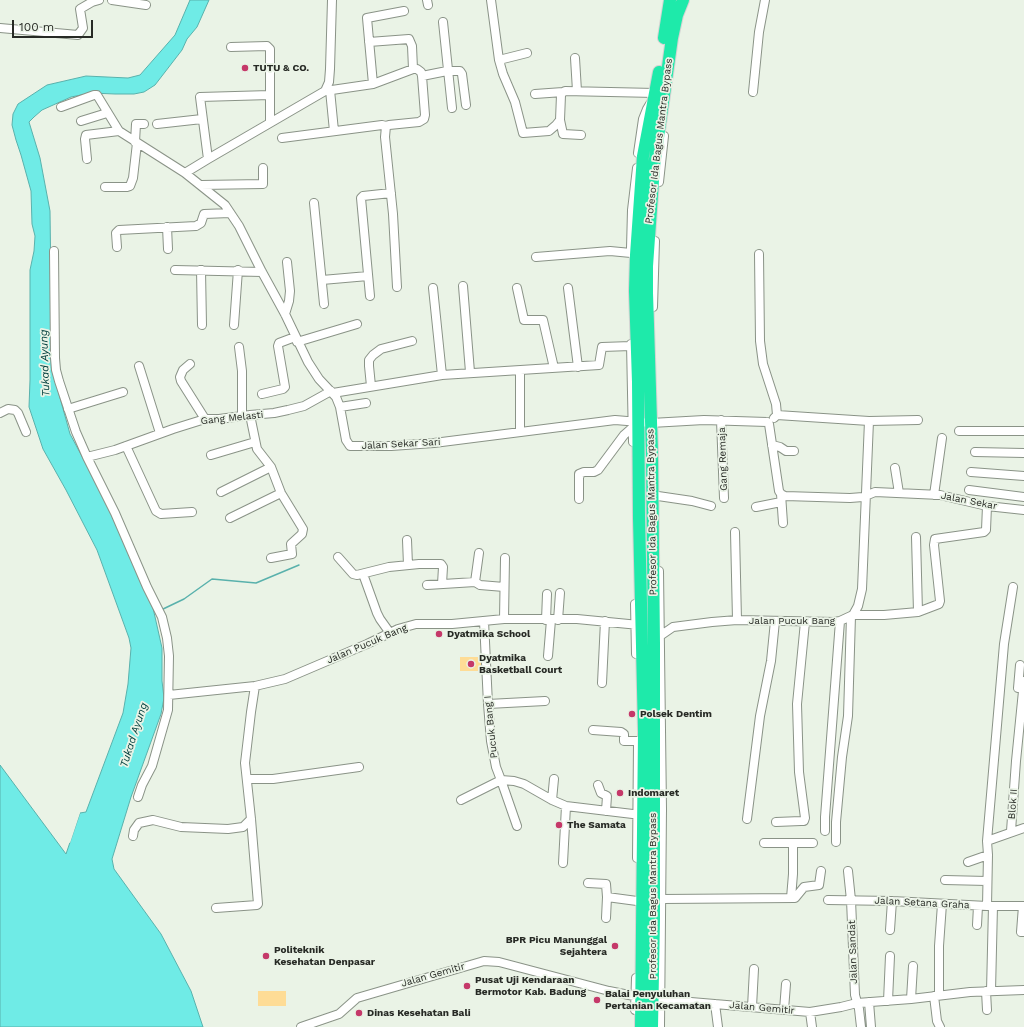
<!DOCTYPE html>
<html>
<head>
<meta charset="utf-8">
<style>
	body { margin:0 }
	#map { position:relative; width:1024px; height:1027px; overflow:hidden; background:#eaf3e6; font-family:"Work Sans",sans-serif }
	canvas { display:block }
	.scale { position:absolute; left:12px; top:20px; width:81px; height:18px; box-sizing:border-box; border:2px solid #272a25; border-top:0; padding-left:5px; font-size:12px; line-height:14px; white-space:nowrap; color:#272a25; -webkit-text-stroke:3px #eaf3e6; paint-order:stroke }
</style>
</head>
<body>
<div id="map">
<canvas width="1024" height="1027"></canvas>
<div class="scale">100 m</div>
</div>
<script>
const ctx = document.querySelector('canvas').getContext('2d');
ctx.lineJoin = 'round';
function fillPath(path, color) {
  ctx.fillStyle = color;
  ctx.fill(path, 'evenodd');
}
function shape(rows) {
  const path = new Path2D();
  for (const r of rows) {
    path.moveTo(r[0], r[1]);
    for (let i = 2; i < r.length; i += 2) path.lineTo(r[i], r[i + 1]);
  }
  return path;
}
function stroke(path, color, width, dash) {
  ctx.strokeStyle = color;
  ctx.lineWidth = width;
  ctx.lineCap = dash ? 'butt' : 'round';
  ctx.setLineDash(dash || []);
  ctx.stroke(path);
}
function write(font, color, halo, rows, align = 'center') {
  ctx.font = font + ' "Work Sans",sans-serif';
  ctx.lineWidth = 3.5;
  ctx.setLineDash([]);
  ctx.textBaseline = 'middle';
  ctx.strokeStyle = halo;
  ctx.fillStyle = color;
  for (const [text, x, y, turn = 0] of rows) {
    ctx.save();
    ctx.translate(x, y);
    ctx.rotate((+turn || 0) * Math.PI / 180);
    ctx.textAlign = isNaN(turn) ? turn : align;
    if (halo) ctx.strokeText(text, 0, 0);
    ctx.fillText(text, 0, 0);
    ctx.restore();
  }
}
fillPath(shape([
	[460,657,481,657,481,671,460,671],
	[258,991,286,991,286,1006,258,1006]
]), '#fedc96');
const water = shape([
	[190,0,209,0,197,27,187,39,182,50,155,85,144,92,134,94,115,94,91,93,71,97,42,110,34,117,29,122,40,158,50,211,52,369,70,434,107,503,153,608,162,648,162,681,164,698,161,714,131,797,112,859,114,869,161,934,191,991,203,1027,0,1027,0,765,66,854,80,813,86,812,123,713,128,684,131,648,129,638,97,550,66,490,43,449,29,407,30,380,30,270,34,251,35,236,32,224,31,191,21,155,16,140,12,125,13,114,18,104,47,85,86,76,128,78,140,75,175,35,190,0]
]);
fillPath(water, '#6febe6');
stroke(water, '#59b1ac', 1);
fillPath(shape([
	[78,812,80,813,70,843,68,842]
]), '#eaf3e6');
stroke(shape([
	[161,610,184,599,212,579,256,583,299,565]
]), '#59b1ac', 1.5);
const minor = shape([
	[112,0,146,5],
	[427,0,428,5],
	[491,0,499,60,503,74,515,102,523,133,549,131,556,125,560,120,561,95,563,92,565,91,655,93],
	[443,22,452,108],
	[0,28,78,35,83,28,80,9,92,2,99,0],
	[369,42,409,39,412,46,413,69],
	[231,47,267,46,270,49,270,122],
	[575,58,577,91],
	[499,60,527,53],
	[422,76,447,71,460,71,462,74,466,105],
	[373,84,367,18,404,11],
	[330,90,334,131],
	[753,92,759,32,765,0],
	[535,94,563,92],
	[61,107,94,95,97,95,119,131,185,173,225,205,239,226,262,272,285,314,308,362,319,379,336,397,340,407,346,440,350,446,391,446,434,443,615,420,651,423,704,420,767,422],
	[560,120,563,134,581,135],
	[81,121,107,113],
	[157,124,202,119],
	[386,126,385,137,393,214,397,287],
	[282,138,382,125,386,126,389,125,419,122,424,119,425,115,422,76,421,72,417,69,413,69,373,84,325,91],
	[135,142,136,124,144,124],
	[638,153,643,119,647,109,650,104],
	[87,159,85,139,86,135,119,131],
	[208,159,200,97,270,95],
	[185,173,208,159,325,91,329,82,330,69,332,0],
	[659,182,664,136],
	[201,185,263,184,263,168],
	[105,187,127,187,130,186,133,178,137,143],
	[314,203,324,304],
	[167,227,168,249],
	[117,247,116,233,119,230,196,226,201,223,204,214,230,213],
	[631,248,632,210,637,168],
	[54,251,55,358,56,370,59,381,76,432,87,457,115,513,147,587,162,617,167,638,169,656,168,710,152,766,142,785,138,797],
	[759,254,760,341,763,364,776,404,777,415],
	[536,257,610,251,631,253],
	[175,270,262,272],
	[201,270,202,325],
	[322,280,368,276],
	[463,286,470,372],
	[433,288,442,375],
	[517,288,524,320,543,320,554,368],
	[568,288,578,367],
	[370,296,361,198,363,196,391,193],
	[653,307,655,241],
	[285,314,289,301,290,291,287,262],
	[234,325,238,270],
	[297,342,357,324],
	[631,344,633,442],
	[239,347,242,371,242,416],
	[190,364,183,370,180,377,181,381,205,419],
	[139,366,160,433],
	[371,386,369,366,369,360,373,355,381,349,412,341],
	[333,393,442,375,599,365,602,347,631,346],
	[262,394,283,389,285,387,278,346,279,343,295,337],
	[340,407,366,403],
	[68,409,123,392],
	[0,413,8,409,15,410,18,413,26,432],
	[250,415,257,449,271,467,281,493,303,529,302,534,291,544,292,554,271,558],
	[774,418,777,415,869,421,918,420],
	[721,420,724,498],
	[767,422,769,424,779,491,781,494,783,523],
	[959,431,1024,431],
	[520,432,520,371],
	[772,445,780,447,786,451,794,451],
	[126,446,156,511,161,514,192,512],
	[975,452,1024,453],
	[211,455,255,442],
	[87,457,115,450,173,429,205,419,219,419,250,415,274,413,288,410,304,406,331,391],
	[895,468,899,493],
	[971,472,1024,476],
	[969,490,1024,497],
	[221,492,271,467],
	[781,494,785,496,850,498,863,497,875,492,940,495,987,506,1024,510],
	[934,495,942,438],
	[658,496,692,501,711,506],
	[579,499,579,474,584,472,594,472,598,470,624,435,632,428],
	[756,507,781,502],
	[230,518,281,493],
	[735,532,737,620],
	[916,537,918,612],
	[407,540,408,565],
	[338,557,353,574,357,575,389,567,419,564,441,564,443,567,442,584],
	[659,571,662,809,660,1027],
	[363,574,377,613,380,619,390,633],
	[475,582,479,553],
	[427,585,475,582,480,585,504,587],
	[635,604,636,654],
	[853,615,884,615,918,612,939,604,940,601,934,545,935,539,984,532,986,530,987,506],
	[504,619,505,558],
	[546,620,547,594],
	[558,620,560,593],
	[484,621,488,704,491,741,496,767,501,780,514,781,524,784,552,800,566,806,641,815],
	[660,636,673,627,712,622,737,620,834,622,840,621,853,615,858,606,862,589,869,421],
	[548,656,551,620],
	[602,683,605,621],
	[1018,688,1020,665],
	[169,695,255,686,285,679,367,644,398,629,416,624,452,624,504,619,577,619,639,625],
	[488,704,545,701],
	[593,730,621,732,624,734,624,741,638,741],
	[247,779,273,779,359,767],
	[598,785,601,793,607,796,606,811],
	[461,800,501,780,517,826],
	[552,800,554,779],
	[747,819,760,716,771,661,775,621],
	[776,822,801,821,804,821,805,818,799,772,797,704,805,622],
	[825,831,825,817,840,621],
	[1011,831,1016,761,1024,681],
	[133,836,134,830,139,823,153,820,181,827,228,829,243,827,251,819],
	[987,841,1004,644,1013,587],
	[836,842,836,822,842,757,848,716,851,616],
	[764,843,813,843],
	[637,858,638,744],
	[968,862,988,855],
	[563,863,566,806],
	[848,871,851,900,855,995,859,1009,861,1027],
	[945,880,987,881],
	[588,883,606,884,607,897,637,901],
	[791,898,793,874,793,844],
	[662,899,795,898,804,887,819,885,821,871],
	[828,900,892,901,987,906,1024,906],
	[987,906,988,855,987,841,1024,828],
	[1023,906,1021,932,1024,932],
	[216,908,257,905,258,904,251,819,245,763,251,712,255,686],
	[606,918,607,897],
	[977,925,978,906],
	[890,930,892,901],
	[986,991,987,1010],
	[991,991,993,906],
	[939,995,939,946,942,904],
	[934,996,937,1021,940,1027],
	[655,999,810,1012,841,1007,857,1003,911,999,970,992,1024,990],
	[911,999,913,966],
	[888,1001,890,956],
	[869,1002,871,1027],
	[715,1004,718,1027],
	[752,1007,754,969],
	[635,1010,636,978],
	[784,1010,786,984],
	[810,1012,812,1027],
	[301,1027,339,1014,357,998,484,961,499,962,609,991,639,997]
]);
const highway = shape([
	[664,38,670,0],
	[641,1027,644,732,639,518,638,382,635,291,636,255,643,156,659,72],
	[652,1027,654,919,654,644,652,453,647,293,647,266,654,166,672,38,677,15,683,0]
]);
stroke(minor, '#8a9387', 10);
stroke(highway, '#d4d4d3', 14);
stroke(minor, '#fff', 8);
stroke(highway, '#1eeaaa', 12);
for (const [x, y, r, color] of [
	[245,68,4,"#c53869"],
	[439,634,4,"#c53869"],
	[471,664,4,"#c53869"],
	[632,714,4,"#c53869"],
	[620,793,4,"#c53869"],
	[559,825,4,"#c53869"],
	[615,946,4,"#c53869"],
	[266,956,4,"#c53869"],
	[467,986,4,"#c53869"],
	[597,1000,4,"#c53869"],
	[359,1013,4,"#c53869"]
]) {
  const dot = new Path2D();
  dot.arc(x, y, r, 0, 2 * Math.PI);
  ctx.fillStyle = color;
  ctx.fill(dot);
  stroke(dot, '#eaf3e6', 1.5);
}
write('bold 10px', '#272a25', '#eaf3e6', [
	["TUTU & CO.",253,68],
	["Dyatmika School",447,634],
	["Dyatmika",479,658],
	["Basketball Court",479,670],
	["Polsek Dentim",640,714],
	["Indomaret",628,793],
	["The Samata",567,825],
	["BPR Picu Manunggal",607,940,"right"],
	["Sejahtera",607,952,"right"],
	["Politeknik",274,950],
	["Kesehatan Denpasar",274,962],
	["Pusat Uji Kendaraan",475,980],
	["Bermotor Kab. Badung",475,992],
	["Balai Penyuluhan",605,994],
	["Pertanian Kecamatan",605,1006],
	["Dinas Kesehatan Bali",367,1013]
], 'left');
write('10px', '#272a25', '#eaf3e6', [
	["Profesor Ida Bagus Mantra Bypass",659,141,-83],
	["Gang Melasti",232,418,-6],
	["Jalan Sekar Sari",401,444,-3],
	["Gang Remaja",723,459,-92],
	["Jalan Sekar",969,501,11],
	["Profesor Ida Bagus Mantra Bypass",652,512,-91],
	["Jalan Pucuk Bang",792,621],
	["Jalan Pucuk Bang",367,644,-23],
	["Pucuk Bang I",491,727,-96],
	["Blok II",1013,804,-86],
	["Profesor Ida Bagus Mantra Bypass",653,896,-90],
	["Jalan Setana Graha",922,903,3],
	["Jalan Sandat",853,952,-92],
	["Jalan Gemitir",433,975,-16],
	["Jalan Gemitir",762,1008,5]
]);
write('italic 11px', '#04413f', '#eaf3e6', [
	["Tukad Ayung",45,363,-92],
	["Tukad Ayung",134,735,-72]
]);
</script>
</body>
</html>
